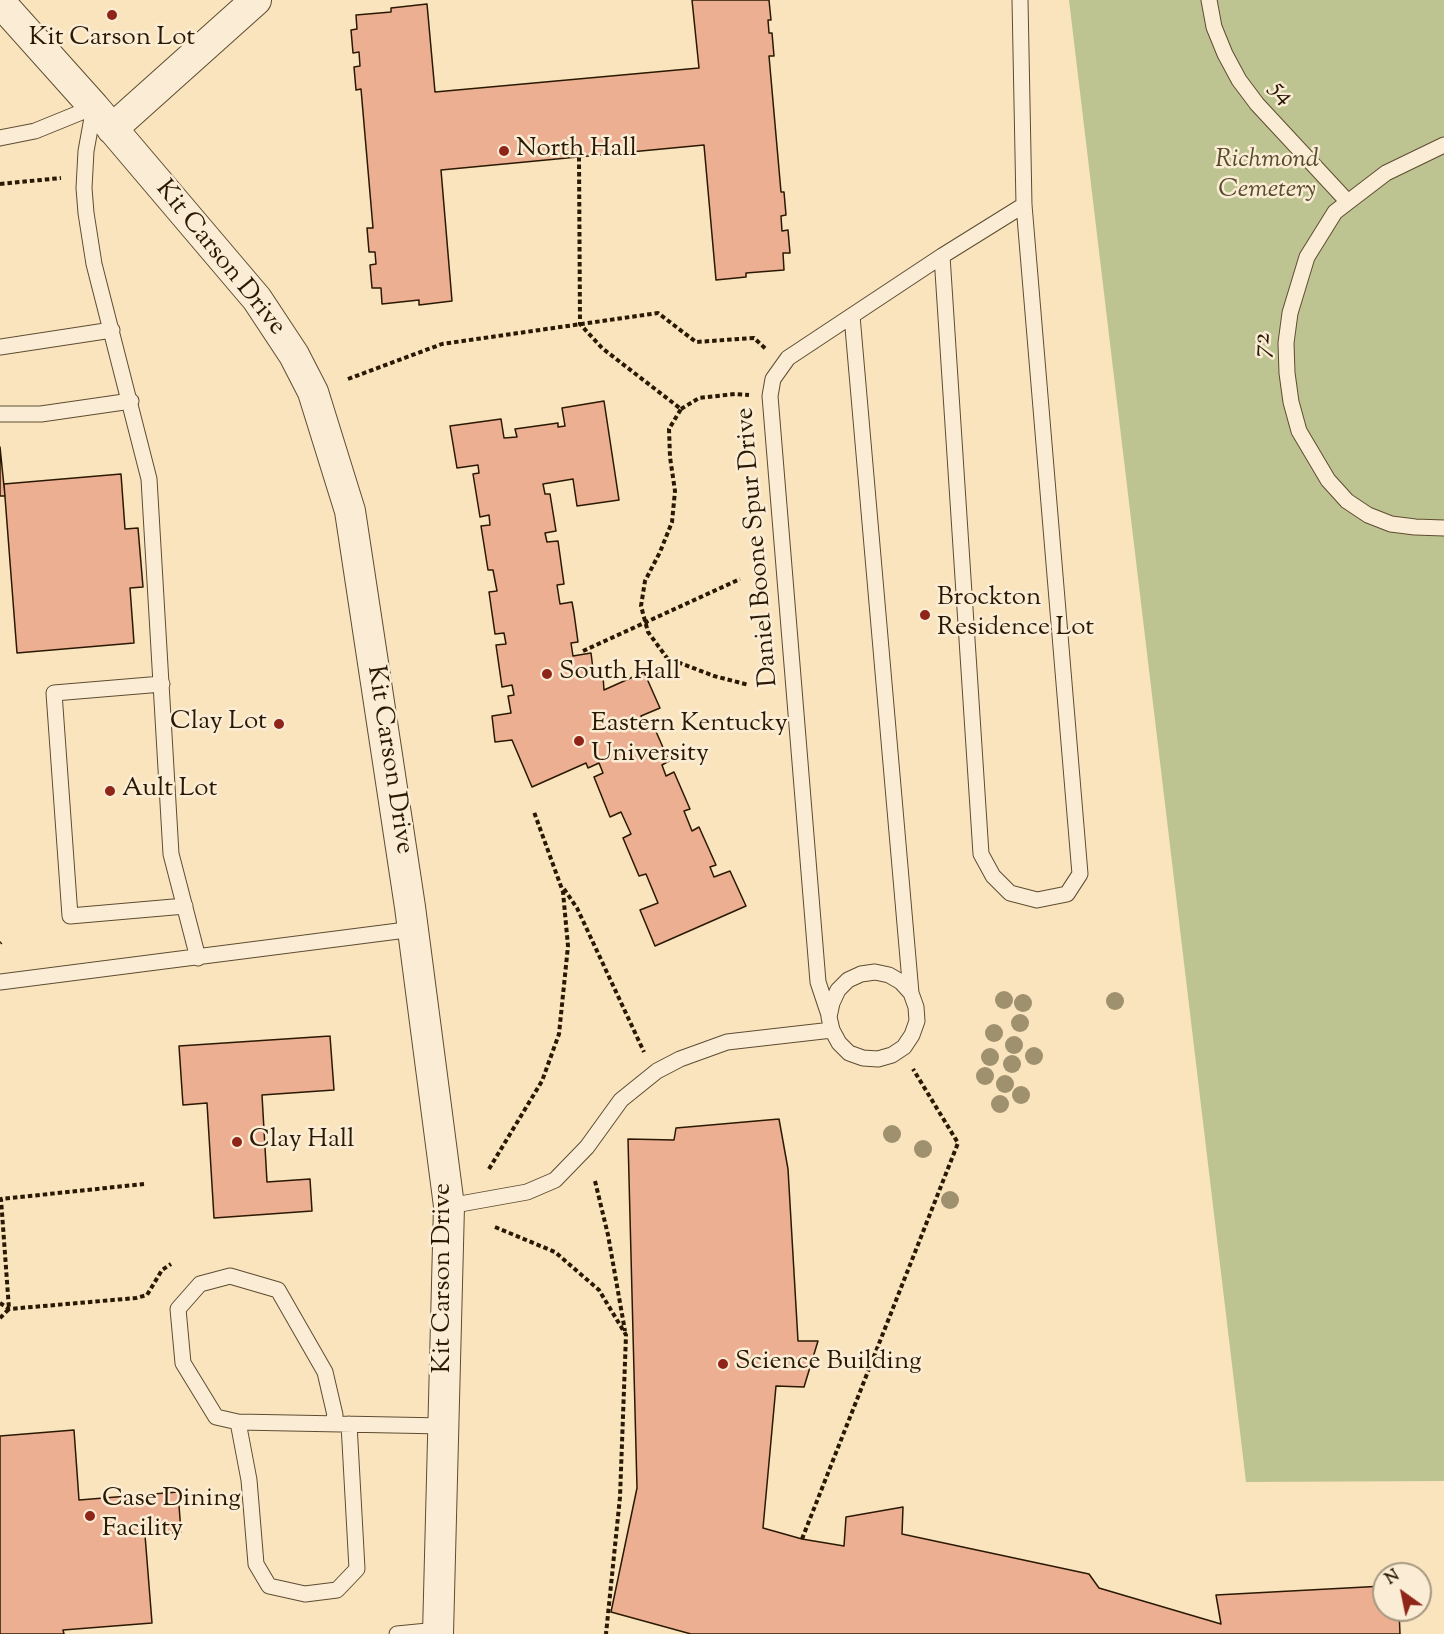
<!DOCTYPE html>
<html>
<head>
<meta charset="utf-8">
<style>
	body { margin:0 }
	#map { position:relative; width:1444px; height:1634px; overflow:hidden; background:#f9e4be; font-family:"Sorts Mill Goudy",serif }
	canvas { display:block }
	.north { position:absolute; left:1372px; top:1562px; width:60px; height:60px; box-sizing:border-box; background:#fbedd5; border:2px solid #a79881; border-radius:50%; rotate:327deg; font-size:16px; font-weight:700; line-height:24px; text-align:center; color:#2a1902 }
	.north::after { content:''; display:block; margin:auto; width:21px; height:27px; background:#8f2418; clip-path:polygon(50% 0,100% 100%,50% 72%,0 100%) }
</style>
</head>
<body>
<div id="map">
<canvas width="1444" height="1634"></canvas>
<div class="north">N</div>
</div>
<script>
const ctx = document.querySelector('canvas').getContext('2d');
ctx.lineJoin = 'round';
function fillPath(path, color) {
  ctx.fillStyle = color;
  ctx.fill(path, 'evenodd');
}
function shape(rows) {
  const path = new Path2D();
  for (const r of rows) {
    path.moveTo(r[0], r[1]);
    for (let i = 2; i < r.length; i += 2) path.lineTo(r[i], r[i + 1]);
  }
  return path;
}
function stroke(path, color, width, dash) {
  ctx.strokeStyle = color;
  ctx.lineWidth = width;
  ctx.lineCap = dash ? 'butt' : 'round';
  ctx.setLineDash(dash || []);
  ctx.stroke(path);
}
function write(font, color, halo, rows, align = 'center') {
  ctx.font = font + ' "Sorts Mill Goudy",serif';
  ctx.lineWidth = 5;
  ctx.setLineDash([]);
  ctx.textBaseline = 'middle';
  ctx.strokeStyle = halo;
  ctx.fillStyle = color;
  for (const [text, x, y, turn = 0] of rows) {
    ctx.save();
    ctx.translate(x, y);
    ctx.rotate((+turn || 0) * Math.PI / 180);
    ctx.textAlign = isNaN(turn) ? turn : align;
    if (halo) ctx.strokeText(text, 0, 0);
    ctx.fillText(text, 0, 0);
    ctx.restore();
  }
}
fillPath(shape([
	[1069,0,1444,0,1444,1481,1246,1482]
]), '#bec491');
const building = shape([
	[692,0,769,0,771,20,768,20,769,33,772,33,774,56,769,56,781,192,784,192,786,215,781,216,782,231,788,230,790,253,783,253,784,270,746,273,746,277,716,280,704,145,441,170,452,301,419,305,419,300,382,304,381,288,372,288,370,265,376,264,375,252,369,252,367,228,373,228,361,89,356,90,354,67,360,66,359,52,353,53,351,30,357,29,356,15,391,12,391,8,427,4,435,92,699,68,692,0],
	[604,401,619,500,577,506,573,479,543,484,545,494,550,494,556,531,545,533,547,542,558,541,564,584,557,585,560,604,572,602,574,613,578,642,571,643,573,656,591,653,594,677,603,676,604,690,644,672,660,708,641,716,647,730,654,727,669,761,662,765,666,776,674,772,690,809,684,811,692,831,699,827,716,865,710,867,714,877,730,871,746,906,655,946,640,910,658,903,646,874,639,876,623,838,631,834,621,812,610,817,594,777,603,773,599,763,588,768,586,763,532,787,512,740,495,742,492,716,511,713,508,696,514,695,512,685,502,687,496,645,506,644,504,633,495,634,489,592,497,591,493,570,488,570,481,526,490,525,489,515,480,517,473,474,479,473,478,465,457,468,450,426,501,419,504,438,517,437,515,429,558,423,558,427,565,426,562,408,604,401],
	[0,447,5,496,0,496,0,447],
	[121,474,125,529,138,528,143,587,130,588,134,643,17,653,4,484,121,474],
	[330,1036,334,1090,262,1095,267,1182,310,1179,312,1211,214,1218,207,1103,183,1105,179,1046,330,1036],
	[779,1119,788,1169,798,1341,818,1341,804,1387,776,1386,763,1528,802,1539,844,1546,846,1517,903,1507,902,1534,1089,1574,1099,1588,1221,1624,1216,1595,1384,1586,1384,1610,1399,1610,1400,1634,691,1634,611,1612,637,1488,628,1139,674,1140,676,1128,779,1119],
	[74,1430,79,1500,178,1492,181,1532,145,1535,152,1623,63,1630,64,1634,0,1634,0,1436,74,1430]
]);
fillPath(building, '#edaf91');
stroke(building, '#2a1902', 1.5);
const lane = shape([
	[1209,0,1214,27,1225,54,1239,80,1257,104,1347,201],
	[94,107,86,151,84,188,86,213,94,264,149,479,171,854,198,958],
	[0,138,35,131,94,107],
	[1444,145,1386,173,1335,212,1307,257,1290,313,1286,343,1287,373,1291,402,1299,431,1328,480,1347,501,1368,515,1391,524,1415,527,1444,528],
	[942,256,981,854,993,876,1010,893,1037,900,1067,894,1080,874,1024,205,1020,0],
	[852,316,911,993,916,1007,917,1021,912,1035,904,1047,892,1055,878,1059,863,1058,849,1053,839,1043,832,1030,829,1017,832,1003,838,990,848,980,861,974,875,972,889,975,901,982,911,993],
	[0,347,112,330],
	[0,414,41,414,131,401],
	[162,684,54,693,70,916,185,906],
	[0,982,414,929],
	[829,1015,818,982,770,396,773,379,788,358,942,256,1024,205],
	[449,1206,527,1192,555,1180,587,1147,621,1100,657,1071,680,1059,727,1042,832,1030],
	[238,1422,249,1480,256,1564,269,1586,305,1594,337,1590,357,1569,349,1424],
	[332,1424,335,1415,325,1372,278,1290,230,1276,200,1284,178,1309,183,1363,216,1417,238,1422,444,1426],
	[397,1634,438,1630]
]);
const street = shape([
	[0,2,94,107,257,299,294,355,313,392,350,511,410,907,449,1206,438,1634],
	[112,129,256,0]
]);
stroke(lane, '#5e4c31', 17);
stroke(street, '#5e4c31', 32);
stroke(shape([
	[579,157,580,324,602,348,681,409,669,429,670,457,675,491,672,522,660,552,645,581,641,606,648,632,667,658,714,676,749,685],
	[0,184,61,178],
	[348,379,442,344,658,313,696,342,754,338,767,350],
	[681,409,699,398,735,394,749,395],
	[583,651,740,579],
	[564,889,577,908,644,1052],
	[0,943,1,942],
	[489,1169,542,1081,559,1034,568,946,563,892,534,812],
	[595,1181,608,1235,625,1331],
	[495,1227,555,1252,599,1290,626,1335,620,1497,606,1634],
	[0,1303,9,1309,136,1298,147,1295,162,1270,171,1264],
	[0,1318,9,1309,1,1199,144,1184],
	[802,1539,958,1143,913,1069]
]), '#2a1902', 4, [4.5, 3]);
stroke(lane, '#fbedd5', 15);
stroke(street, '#fbedd5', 30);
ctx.fillStyle = '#9f906e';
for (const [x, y] of [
	[1004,1000],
	[1115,1001],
	[1023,1003],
	[1020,1023],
	[994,1033],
	[1014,1045],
	[1034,1056],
	[990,1057],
	[1012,1064],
	[985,1076],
	[1005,1084],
	[1021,1095],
	[1000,1104],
	[892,1134],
	[923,1149],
	[950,1200]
]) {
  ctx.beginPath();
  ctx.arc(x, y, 9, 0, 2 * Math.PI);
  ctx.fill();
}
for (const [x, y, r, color] of [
	[112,15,6,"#8f2418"],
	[504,151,6,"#8f2418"],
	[925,615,6,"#8f2418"],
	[547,674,6,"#8f2418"],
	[279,724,6,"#8f2418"],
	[579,741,6,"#8f2418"],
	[110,791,6,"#8f2418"],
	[237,1142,6,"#8f2418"],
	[723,1364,6,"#8f2418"],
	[90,1516,6,"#8f2418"]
]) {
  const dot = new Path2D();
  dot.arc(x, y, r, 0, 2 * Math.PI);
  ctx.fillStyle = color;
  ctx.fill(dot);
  stroke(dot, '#fbedd5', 2);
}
write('26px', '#2a1902', '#fbedd5', [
	["Kit Carson Lot",112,40,"center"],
	["North Hall",516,151],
	["Brockton",937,600],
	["Residence Lot",937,630],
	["South Hall",559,674],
	["Clay Lot",267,724,"right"],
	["Eastern Kentucky",591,726],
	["University",591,756],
	["Ault Lot",122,791],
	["Clay Hall",249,1142],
	["Science Building",735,1364],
	["Case Dining",102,1501],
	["Facility",102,1531]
], 'left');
write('26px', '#2a1902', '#fbedd5', [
	["54",1281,94,49],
	["Kit Carson Drive",219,259,51],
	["72",1264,345,-87],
	["Daniel Boone Spur Drive",759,547,-95],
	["Kit Carson Drive",388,760,81],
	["Kit Carson Drive",445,1278,-90]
]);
write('italic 26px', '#564c2d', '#fbedd5', [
	["Richmond",1267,162],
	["Cemetery",1267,192]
]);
</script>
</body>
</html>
